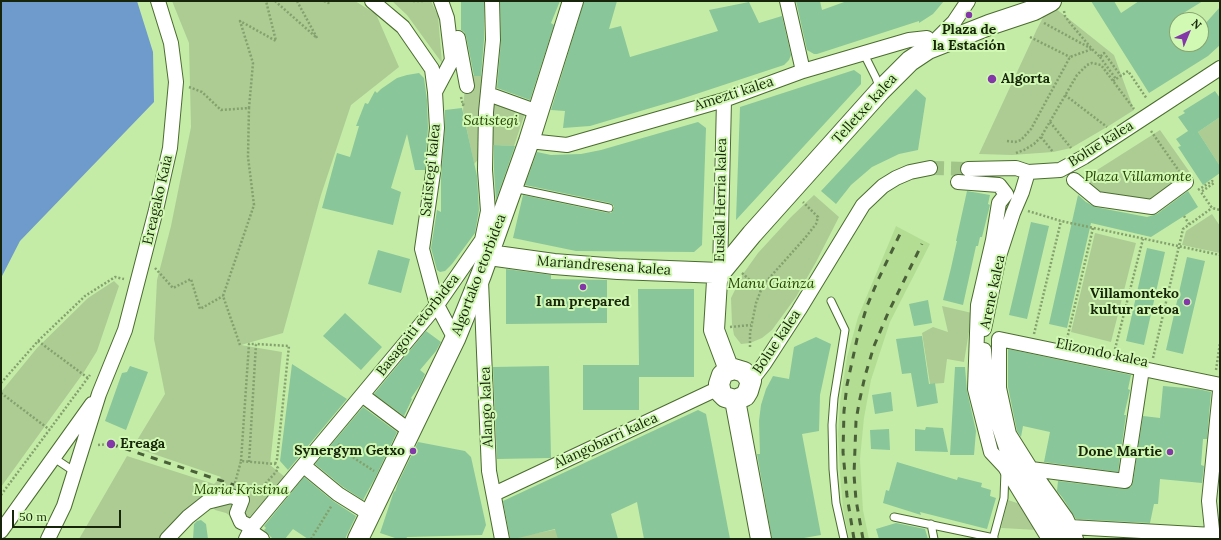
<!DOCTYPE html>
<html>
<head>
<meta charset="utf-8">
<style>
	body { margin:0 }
	#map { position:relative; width:1221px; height:540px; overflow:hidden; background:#c4eca7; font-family:Lora,serif }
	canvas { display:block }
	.frame { position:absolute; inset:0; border:2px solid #17260b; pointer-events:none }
	.north { position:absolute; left:1169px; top:12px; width:40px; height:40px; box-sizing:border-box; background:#d1f9b4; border:1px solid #87a570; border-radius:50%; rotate:44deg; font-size:11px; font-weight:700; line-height:16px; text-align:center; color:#17260b }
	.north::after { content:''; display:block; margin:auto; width:14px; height:18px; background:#8337a8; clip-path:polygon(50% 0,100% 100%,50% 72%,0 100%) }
	.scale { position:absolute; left:12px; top:510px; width:109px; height:18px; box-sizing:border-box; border:2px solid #17260b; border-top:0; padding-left:5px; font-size:12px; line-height:14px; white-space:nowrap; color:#17260b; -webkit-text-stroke:3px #d1f9b4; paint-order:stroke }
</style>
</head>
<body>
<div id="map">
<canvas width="1221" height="540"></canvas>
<div class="frame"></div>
<div class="north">N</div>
<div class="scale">50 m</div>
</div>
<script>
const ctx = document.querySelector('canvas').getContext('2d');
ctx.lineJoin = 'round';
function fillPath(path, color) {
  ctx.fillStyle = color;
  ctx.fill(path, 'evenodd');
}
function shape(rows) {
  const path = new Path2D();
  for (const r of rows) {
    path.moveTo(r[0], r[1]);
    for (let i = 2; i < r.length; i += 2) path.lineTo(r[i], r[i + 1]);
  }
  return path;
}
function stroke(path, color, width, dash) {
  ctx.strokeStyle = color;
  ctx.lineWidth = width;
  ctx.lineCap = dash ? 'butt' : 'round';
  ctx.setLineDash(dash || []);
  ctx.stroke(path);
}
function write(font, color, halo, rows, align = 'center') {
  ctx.font = font + ' Lora,serif';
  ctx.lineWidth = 4;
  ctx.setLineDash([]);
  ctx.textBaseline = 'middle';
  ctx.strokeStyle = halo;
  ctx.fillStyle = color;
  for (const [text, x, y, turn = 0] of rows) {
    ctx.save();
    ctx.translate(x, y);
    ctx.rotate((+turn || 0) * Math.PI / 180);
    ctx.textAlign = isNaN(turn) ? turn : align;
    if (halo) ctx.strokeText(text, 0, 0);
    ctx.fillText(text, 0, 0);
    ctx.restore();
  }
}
fillPath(shape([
	[896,226,930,244,890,322,871,380,864,418,860,459,863,510,869,539,849,539,843,508,840,475,838,434,840,402,847,357,858,317]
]), '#b4dd94');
fillPath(shape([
	[172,1,355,1,376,14,399,67,351,105,321,195,283,333,241,345,282,352,270,465,285,477,240,528,233,518,226,513,215,510,204,496,182,518,171,539,79,539,127,456,214,484,221,477,133,447,165,394,154,339,157,280,171,226,191,127,189,43],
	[392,1,431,1,438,16,442,63,407,15],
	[1050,4,1114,55,1134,110,1107,127,1071,148,1053,152,1012,155,979,154,1037,29],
	[470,75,486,76,494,96,526,110,514,146,492,145,474,164,463,111,465,86],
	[1220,117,1220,166,1198,132],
	[1160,130,1191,174,1141,208,1082,196,1075,184],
	[814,195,839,217,816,262,796,297,772,330,762,338,750,343,741,344,734,335,732,324,731,298,743,274,758,253,791,217],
	[1212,214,1220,226,1220,253,1182,245,1186,231],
	[1095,233,1136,243,1111,342,1071,332],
	[114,281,119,286,97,351,84,372,1,487,1,392,37,348,88,298],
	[942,306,972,313,964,362,947,359,944,383,930,384,922,333,933,327,948,332],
	[1008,500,1023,505,1038,530,1001,528],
	[558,529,560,539,512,538]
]), '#accc94');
fillPath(shape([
	[1,1,137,1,153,52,154,102,20,241,1,278]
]), '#6e9acc');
fillPath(shape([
	[461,1,484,1,484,40,481,76,474,76,466,36,464,32,461,30],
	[500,1,560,1,551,23,554,25,530,100,497,88,501,41],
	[584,1,617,1,609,29,621,26,630,57,718,31,709,10,749,2,759,23,782,16,791,55,789,60,784,65,681,99,590,126,563,128,565,111,551,110],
	[796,1,820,1,822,10,847,1,944,1,933,14,919,23,919,21,817,54,814,54,807,50],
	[1091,1,1114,1,1121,13,1139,1,1203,1,1177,17,1177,44,1201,44,1201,31,1204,25,1220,7,1220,45,1208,56,1149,93],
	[854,70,861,75,861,84,736,220,740,107],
	[419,73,424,78,427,100,428,128,425,170,415,170,407,134,391,188,401,192,393,225,322,208,337,153,350,157,359,126,356,126,365,103,368,104,375,91,377,93,381,89,397,78,407,75],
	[916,89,926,98,918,150,899,154,872,167,851,185,836,204,821,191],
	[1215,91,1220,98,1220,117,1198,132,1220,166,1220,173,1203,185,1178,147,1181,146,1176,139,1188,131,1178,117,1185,113,1183,111],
	[462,108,477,176,479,210,475,233,452,264,445,271,440,272,437,270,431,248,437,210,441,212,441,178,445,129,445,110],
	[698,122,706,128,702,245,694,252,576,251,513,238,523,195,608,213,611,213,614,209,614,206,610,203,525,185,537,152,551,155,581,154,601,150],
	[494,145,515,146,496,200,494,170],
	[967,191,990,195,988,204,990,205,982,237,980,237,978,246,976,246,963,305,943,300,951,268,957,241,956,241],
	[1188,191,1198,207,1151,237,1091,223,1067,328,1049,324,1078,195,1086,202,1095,207,1147,217,1157,214],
	[1031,222,1049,226,1027,319,1009,315],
	[1147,248,1165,252,1144,345,1126,341],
	[378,250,410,259,401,293,368,284],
	[1187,257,1205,261,1183,354,1166,350],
	[506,269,551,275,551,279,607,280,607,323,506,324],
	[638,289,694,289,694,377,639,377,639,410,583,410,583,365,639,365],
	[928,300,932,323,914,326,909,304],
	[345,313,382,347,361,370,323,336],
	[426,331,441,342,436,351,420,370,425,374,420,385,411,398,412,399,404,416,374,394],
	[922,336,929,384,935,383,938,403,917,407,911,373,902,374,896,339],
	[816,337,831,344,820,395,819,431,802,434,821,535,798,539,772,539,757,454,760,454,759,421,761,405,766,389,773,376,789,379,794,347],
	[1008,349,1131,375,1128,389,1130,390,1124,415,1126,415,1118,472,1044,462,1050,432,1023,426,1021,437,1017,431,1008,387],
	[292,364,347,399,288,470,280,461],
	[130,366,148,372,126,430,105,421,122,373,127,372],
	[549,366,551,458,497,459,493,367],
	[955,367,965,367,967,391,976,431,974,455,950,455],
	[1163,386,1198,389,1211,392,1207,439,1203,439,1201,465,1204,466,1202,483,1160,479,1158,504,1154,504,1150,523,1076,519,1062,497,1057,491,1058,481,1124,489,1131,487,1133,482,1143,416,1160,418],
	[891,392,893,411,875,414,872,395],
	[363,407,397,432,375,478,363,500,343,487,315,464],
	[698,410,706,414,730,539,644,539,637,502,611,514,618,539,558,539,555,529,514,539,510,538,503,501],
	[926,427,943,428,948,452,915,451,915,429,925,430],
	[889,429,890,450,871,449,870,430],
	[418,442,465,451,471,457,486,525,482,535,407,537,406,539,398,539,380,533,394,491,395,492,398,483],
	[897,462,957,480,958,477,982,483,981,487,991,490,990,496,996,498,987,529,920,512,921,515,883,503,886,490,889,491],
	[304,477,333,501,356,516,345,539,308,539,293,529,285,539,273,539,264,530,266,528,264,526,269,520],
	[201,520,206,524,208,539,193,539,194,524,197,521],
	[896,523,925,529,928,539,879,539,876,529]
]), '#89c699');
stroke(shape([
	[930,168,968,169]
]), '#a1c488', 14, [14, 7]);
const lane = shape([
	[864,54,876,78,880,89],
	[513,188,609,208],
	[831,301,845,330,834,398,832,425,833,469,836,503,844,539],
	[54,458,75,472],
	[894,517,994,538],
	[931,524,934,539],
	[993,539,1004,498,1005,471]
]);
const street = shape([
	[372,1,403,27,432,69,435,92],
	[441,1,447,18,452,60,435,92,437,128,433,173,422,249,437,305,455,339],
	[787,1,803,71],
	[458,38,467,86],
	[931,45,954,22,968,1],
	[488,94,538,112],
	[529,141,567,145,724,100,803,71,909,40,927,38,928,49],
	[968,169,1016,168,1028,172,1060,170,1084,157,1220,68],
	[1074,180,1097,199,1152,207,1186,182],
	[958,182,999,185,1006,194,999,203,993,240,978,305,975,389,991,452,1005,467,1049,539],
	[720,273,724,100],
	[481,281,489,471,502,539],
	[984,329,999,256,1013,213,1022,192,1028,172],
	[984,350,988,393,1006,448,1042,501,1064,539],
	[751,381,764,364,799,310,863,205,883,186,896,178,910,172,930,168],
	[362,395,410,431],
	[304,466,338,494,370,514],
	[1031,469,1125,481,1142,369],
	[494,494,719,388],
	[1070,527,1213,535],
	[1,531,92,404],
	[250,531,262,539],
	[48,539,64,506,99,394,125,330,156,210,170,148,176,82,171,43,158,1],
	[167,539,188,517,207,502,231,496,242,500,237,513,241,522,252,527],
	[246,539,252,527,437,305,482,240,488,211,485,170,486,112,493,40,492,1],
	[1076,539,1066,518,1031,469,1009,434,999,388,999,339,1220,385],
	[1213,539,1209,501,1220,391]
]);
const secondary = shape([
	[489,255,554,264,618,269,720,273],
	[734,369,744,372,751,381,748,391,745,396,735,400,725,397,721,393,719,384,722,375,725,372,734,369],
	[729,370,714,330,717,281,720,273,752,234,880,91,910,61,928,49,989,25,1034,10,1051,1],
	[735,400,761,539],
	[358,539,455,339,481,275,529,141,573,1]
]);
stroke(lane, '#4a6c2d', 9);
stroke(street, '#4a6c2d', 16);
stroke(secondary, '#4a6c2d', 22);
stroke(shape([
	[275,1,317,38,297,1],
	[324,1,328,3,331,1],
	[413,1,425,1],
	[1064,11,1065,16,1070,23,1092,49,1100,57,1104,53,1121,76],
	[1044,23,1090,48],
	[1030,37,1070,57],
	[1100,57,1116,79],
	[1113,81,1128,71,1147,99],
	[189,87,202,92,221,110,249,108,253,63,240,21,276,41,266,1],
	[1065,95,1107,127],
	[461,97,463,105,464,102],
	[1050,122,1071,148],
	[1151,131,1179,171],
	[1041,137,1053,152],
	[1007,141,1015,142,1021,140,1031,129,1070,57,1092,49],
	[1016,153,1024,150,1034,144,1041,137,1077,75,1087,65,1092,63,1101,65,1134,109],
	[1198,190,1212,181,1214,183,1201,192,1212,208,1220,210],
	[1028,211,1061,221,1220,255],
	[1184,216,1189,224],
	[155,268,173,288,191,279,200,309,223,296],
	[742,273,761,290],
	[730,327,751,325],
	[1034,334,1061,221],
	[1067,339,1093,228],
	[38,341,88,378],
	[240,345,223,296,254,205,248,157,249,108],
	[750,347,750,333,756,303,763,285,805,238,816,224,818,217,803,202],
	[1115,349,1143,239],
	[1153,358,1183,229,1212,208],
	[1216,370,1220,343],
	[1,383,38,341,85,296,115,277,124,279],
	[1,393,50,430],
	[338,444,354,458,374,471],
	[98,445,111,444],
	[241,461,249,344,256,344],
	[249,462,256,344,289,346,277,459,275,464],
	[235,483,241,461,275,464,278,468,276,472,255,495],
	[1,495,90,375],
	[311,539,332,505]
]), '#83a16c', 2.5, [2, 2]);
stroke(lane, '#fff', 7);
stroke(street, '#fff', 14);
stroke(secondary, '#fff', 20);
stroke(shape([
	[111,444,234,485],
	[854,539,847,496,843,452,844,411,847,385,857,339,867,306,878,280,900,234],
	[863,539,856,500,854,475,856,421,859,403,865,376,874,346,888,313,922,244]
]), '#496038', 3, [7, 7]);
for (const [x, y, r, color] of [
	[969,15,4,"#8337a8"],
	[992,79,5,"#8337a8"],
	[583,287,4,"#8337a8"],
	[1187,302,4,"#8337a8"],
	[111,444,5,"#8337a8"],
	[413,451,4,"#8337a8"],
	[1170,452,4,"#8337a8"]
]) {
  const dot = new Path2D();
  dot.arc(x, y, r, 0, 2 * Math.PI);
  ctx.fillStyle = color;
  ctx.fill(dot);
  stroke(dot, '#d1f9b4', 1.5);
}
write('bold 14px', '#17260b', '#d1f9b4', [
	["Plaza de",969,30,"center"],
	["la Estación",969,46,"center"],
	["Algorta",1001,79,"left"],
	["Villamonteko",1179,294],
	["kultur aretoa",1179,310],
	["I am prepared",583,302,"center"],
	["Ereaga",120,444,"left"],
	["Synergym Getxo",405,451],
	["Done Martie",1162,452]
], 'right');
write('14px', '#17260b', '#d1f9b4', [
	["Amezti kalea",734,94,-18],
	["Telletxe kalea",865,109,-48],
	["Bolue kalea",1101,144,-32],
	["Satistegi kalea",431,170,-84],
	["Ereagako Kaia",158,200,-77],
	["Euskal Herria kalea",721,200,-89],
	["Mariandresena kalea",604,266,4],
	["Algortako etorbidea",479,275,-69],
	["Arene kalea",993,292,-78],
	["Basagoiti etorbidea",418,325,-52],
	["Bolue kalea",777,342,-56],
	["Elizondo kalea",1102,353,12],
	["Alango kalea",487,407,-92],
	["Alangobarri kalea",606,441,-25]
]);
write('italic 14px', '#223f00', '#d1f9b4', [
	["Satistegi",491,121],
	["Plaza Villamonte",1138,177],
	["Manu Gainza",771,284],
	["Maria Kristina",241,490]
]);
</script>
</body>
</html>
